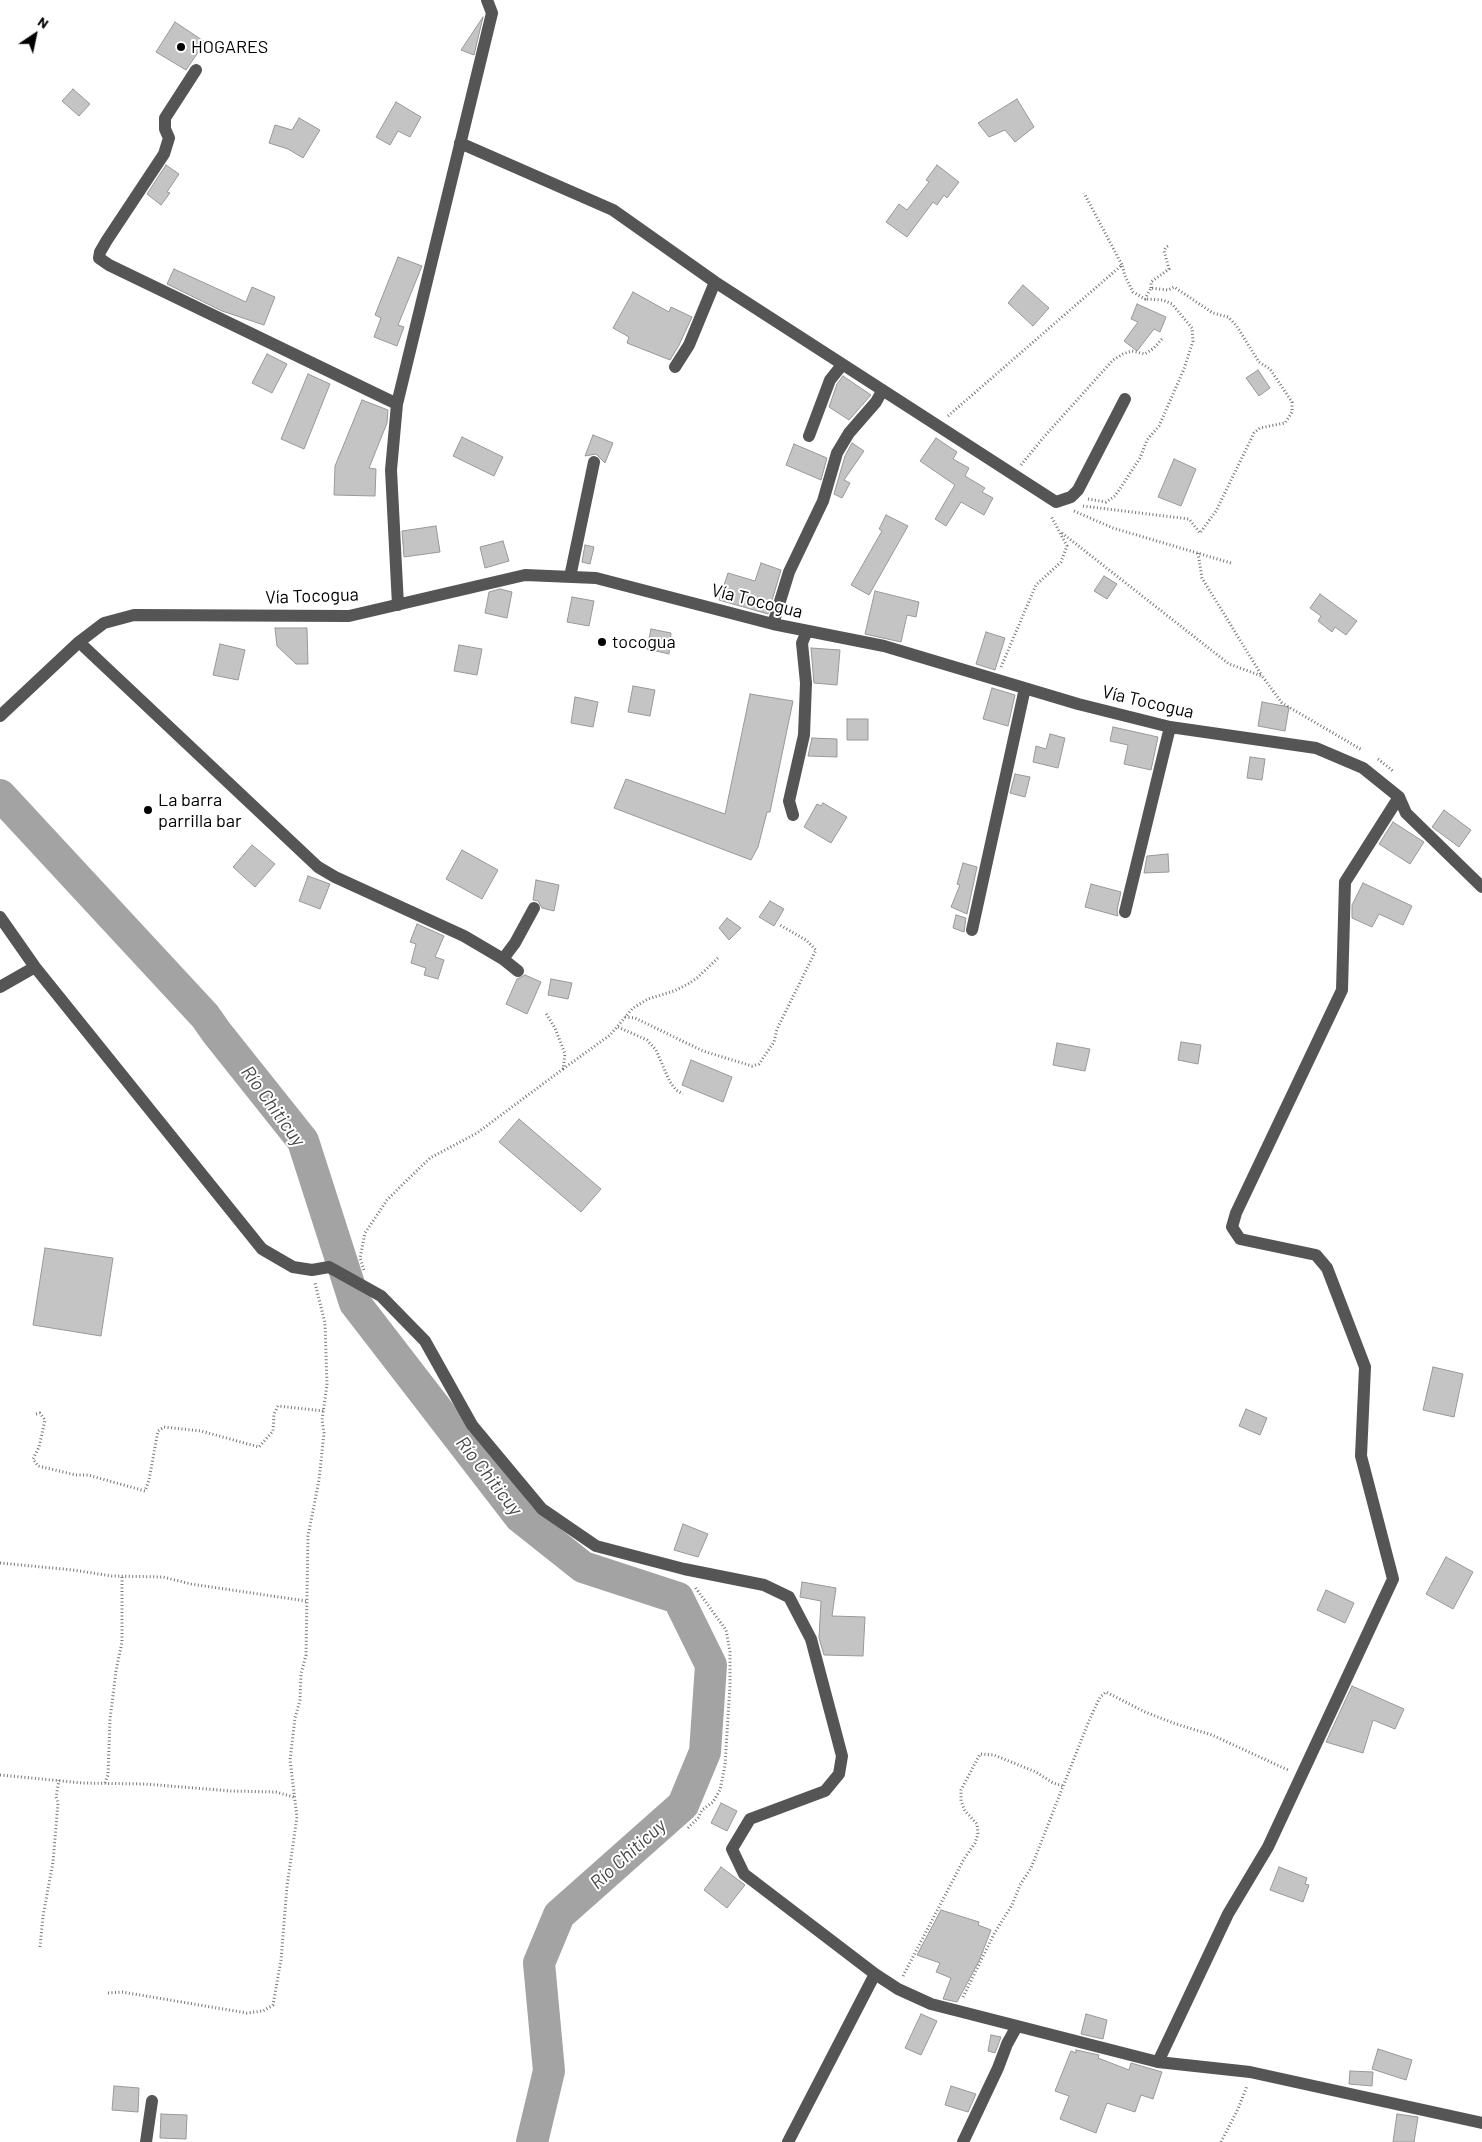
<!DOCTYPE html>
<html>
<head>
<meta charset="utf-8">
<style>
	body { margin:0 }
	#map { position:relative; width:1482px; height:2142px; overflow:hidden; background:#fff; font-family:Barlow,sans-serif }
	canvas { display:block }
	.north { position:absolute; left:10px; top:10px; width:50px; height:50px; -webkit-text-stroke:4px #fff; paint-order:stroke; rotate:34deg; font-size:14px; font-weight:700; line-height:20px; text-align:center; color:#000 }
	.north::after { content:''; display:block; margin:auto; width:18px; height:22px; background:#000; clip-path:polygon(50% 0,100% 100%,50% 72%,0 100%) }
</style>
</head>
<body>
<div id="map">
<canvas width="1482" height="2142"></canvas>
<div class="north">N</div>
</div>
<script>
const ctx = document.querySelector('canvas').getContext('2d');
ctx.lineJoin = 'round';
function shape(rows) {
  const path = new Path2D();
  for (const r of rows) {
    path.moveTo(r[0], r[1]);
    for (let i = 2; i < r.length; i += 2) path.lineTo(r[i], r[i + 1]);
  }
  return path;
}
function stroke(path, color, width, dash) {
  ctx.strokeStyle = color;
  ctx.lineWidth = width;
  ctx.lineCap = dash ? 'butt' : 'round';
  ctx.setLineDash(dash || []);
  ctx.stroke(path);
}
function fillPath(path, color) {
  ctx.fillStyle = color;
  ctx.fill(path, 'evenodd');
}
function write(font, color, halo, rows, align = 'center') {
  ctx.font = font + ' Barlow,sans-serif';
  ctx.lineWidth = 4;
  ctx.setLineDash([]);
  ctx.textBaseline = 'middle';
  ctx.strokeStyle = halo;
  ctx.fillStyle = color;
  for (const [text, x, y, turn = 0] of rows) {
    ctx.save();
    ctx.translate(x, y);
    ctx.rotate((+turn || 0) * Math.PI / 180);
    ctx.textAlign = isNaN(turn) ? turn : align;
    if (halo) ctx.strokeText(text, 0, 0);
    ctx.fillText(text, 0, 0);
    ctx.restore();
  }
}
stroke(shape([
	[0,795,205,1016,217,1033,303,1141,355,1303,520,1517,583,1567,678,1598,711,1665,705,1752,683,1805,559,1915,539,1963,549,2071,532,2142]
]), '#a3a3a3', 32);
const building = shape([
	[483,17,474,55,461,50,483,17],
	[175,22,205,42,186,70,156,52,175,22],
	[73,89,90,104,79,116,62,101,73,89],
	[1017,99,1034,127,1015,142,1005,130,989,137,978,123,1017,99],
	[396,102,421,117,410,137,398,131,390,145,376,137,396,102],
	[299,118,320,130,303,158,288,149,269,143,275,125,292,130,299,118],
	[166,165,179,174,167,192,170,193,161,205,147,194,166,165],
	[937,165,959,182,947,198,944,195,937,205,933,202,907,237,886,222,899,204,907,210,929,182,926,180,937,165],
	[398,257,422,266,398,325,404,327,397,346,374,337,381,318,375,315,398,257],
	[174,269,246,302,252,287,275,297,264,325,222,311,167,284,174,269],
	[1023,285,1049,308,1033,326,1008,303,1023,285],
	[633,292,669,312,671,307,692,317,679,345,670,360,627,343,629,337,613,328,633,292],
	[1137,304,1166,317,1160,332,1154,329,1137,351,1124,341,1138,322,1131,319,1137,304],
	[267,354,287,364,272,393,252,383,267,354],
	[1258,370,1270,388,1259,396,1246,378,1258,370],
	[308,374,330,384,304,449,281,439,308,374],
	[843,376,871,395,849,420,829,407,837,384,843,376],
	[362,400,388,410,387,423,369,468,376,469,375,496,334,495,335,466,362,400],
	[593,435,613,443,605,463,596,454,585,456,593,435],
	[462,437,503,457,494,476,453,456,462,437],
	[936,438,957,452,953,459,969,468,965,476,985,488,982,492,993,498,984,515,961,502,946,526,935,519,955,485,920,461,936,438],
	[852,443,864,451,844,480,850,483,842,498,834,494,845,456,852,443],
	[794,444,827,458,821,480,786,465,794,444],
	[1174,459,1196,469,1181,506,1158,497,1174,459],
	[886,515,908,526,869,595,851,585,882,531,879,529,886,515],
	[436,526,440,552,404,557,402,531,436,526],
	[503,541,509,561,485,568,480,547,503,541],
	[585,545,594,547,590,564,582,562,585,545],
	[761,563,781,570,768,614,719,600,728,573,755,581,761,563],
	[1104,576,1117,584,1107,599,1094,591,1104,576],
	[500,589,512,592,507,618,485,613,489,592,500,589],
	[875,591,919,602,916,617,907,615,901,642,865,634,875,591],
	[1320,594,1357,621,1346,635,1335,627,1332,632,1318,621,1321,616,1310,608,1320,594],
	[572,597,594,601,589,626,567,622,572,597],
	[275,628,307,628,308,664,296,664,277,646,275,628],
	[651,629,671,633,669,654,647,649,651,629],
	[986,632,1005,638,995,670,976,664,986,632],
	[220,644,245,650,238,680,213,675,220,644],
	[459,645,482,649,477,675,454,671,459,645],
	[811,648,840,650,837,685,814,683,811,648],
	[633,686,655,690,650,716,628,712,633,686],
	[992,688,1015,695,1008,726,983,719,992,688],
	[750,694,793,701,770,812,767,812,758,847,751,860,614,808,626,779,725,814,750,694],
	[575,697,598,702,593,727,571,723,575,697],
	[1262,702,1289,707,1285,731,1258,726,1262,702],
	[847,719,868,719,868,740,847,740,847,719],
	[1113,727,1158,737,1151,770,1124,764,1128,745,1110,741,1113,727],
	[1050,734,1065,738,1058,768,1033,762,1036,746,1046,749,1050,734],
	[812,738,837,739,837,757,808,756,812,738],
	[1250,757,1265,759,1262,780,1247,778,1250,757],
	[1015,774,1030,777,1025,797,1010,793,1015,774],
	[823,803,847,817,831,843,804,827,817,804,821,806,823,803],
	[1444,810,1471,830,1459,847,1432,827,1444,810],
	[1393,822,1424,842,1410,864,1379,844,1393,822],
	[252,845,275,864,255,887,233,867,252,845],
	[462,850,498,870,482,899,446,879,462,850],
	[1168,854,1169,872,1144,873,1147,856,1168,854],
	[963,863,977,867,967,914,951,907,960,885,957,884,963,863],
	[308,876,330,884,320,909,299,901,308,876],
	[536,880,559,885,554,911,542,908,538,901,533,900,536,880],
	[1363,883,1412,906,1403,925,1379,914,1372,927,1352,918,1352,905,1363,883],
	[1091,884,1121,892,1117,910,1118,916,1085,907,1091,884],
	[770,901,784,909,774,926,759,917,770,901],
	[956,915,966,918,964,932,953,928,956,915],
	[727,918,741,928,729,940,719,928,727,918],
	[417,924,444,936,435,957,444,960,438,979,424,975,426,968,411,963,416,944,410,942,417,924],
	[525,975,541,982,527,1014,506,1004,517,979,525,975],
	[551,979,572,983,568,999,548,995,551,979],
	[1181,1042,1201,1045,1198,1064,1178,1060,1181,1042],
	[1057,1043,1090,1049,1085,1071,1053,1065,1057,1043],
	[691,1060,732,1077,723,1102,682,1085,691,1060],
	[519,1119,601,1189,581,1212,499,1142,519,1119],
	[45,1248,113,1258,101,1336,33,1325,45,1248],
	[1433,1367,1463,1374,1454,1417,1423,1410,1433,1367],
	[1246,1409,1267,1418,1260,1435,1239,1426,1246,1409],
	[683,1524,708,1534,698,1557,674,1550,683,1524],
	[1446,1557,1473,1572,1453,1609,1426,1594,1446,1557],
	[802,1582,836,1588,832,1616,865,1617,863,1656,824,1655,819,1638,821,1601,800,1597,802,1582],
	[1326,1590,1354,1603,1345,1623,1317,1610,1326,1590],
	[1352,1686,1404,1709,1395,1729,1373,1720,1363,1753,1326,1742,1352,1686],
	[721,1803,737,1811,727,1831,711,1823,721,1803],
	[721,1867,745,1885,727,1908,704,1890,721,1867],
	[1279,1867,1307,1878,1305,1884,1309,1885,1303,1902,1270,1890,1279,1867],
	[941,1910,979,1922,978,1925,991,1930,979,1961,957,2002,943,1999,951,1978,936,1972,940,1963,917,1955,941,1910],
	[921,2014,937,2021,921,2055,905,2048,921,2014],
	[1086,2014,1107,2020,1103,2039,1081,2034,1086,2014],
	[991,2035,1001,2037,995,2053,988,2051,991,2035],
	[1378,2049,1412,2060,1406,2080,1372,2069,1378,2049],
	[1076,2050,1099,2055,1098,2058,1129,2070,1131,2063,1162,2072,1153,2099,1141,2095,1135,2112,1107,2103,1096,2133,1060,2119,1069,2096,1055,2091,1071,2051,1076,2053,1076,2050],
	[1350,2071,1373,2072,1372,2086,1349,2084,1350,2071],
	[114,2086,139,2088,138,2112,112,2110,114,2086],
	[951,2086,976,2094,968,2112,945,2105,951,2086],
	[161,2114,187,2115,186,2139,160,2138,161,2114],
	[1397,2114,1418,2117,1414,2142,1393,2142,1397,2114]
]);
fillPath(building, '#c4c4c4');
stroke(building, '#999', 1);
stroke(shape([
	[1151,288,1151,282,1169,269,1164,251,1166,247,1170,245],
	[948,416,1122,265,1084,193],
	[1021,465,1043,438,1113,360,1123,354,1132,351,1145,354,1154,348,1162,339],
	[1088,499,1106,502,1115,496,1123,484,1140,458,1147,440,1159,426,1184,369,1193,341,1192,328,1172,304,1163,300,1145,299],
	[1083,506,1189,519,1200,533,1216,511,1254,433,1260,428,1285,423,1292,412,1292,402,1270,369,1259,362,1236,325,1228,317,1213,313,1174,287,1168,290,1151,288,1145,299,1133,292,1125,276,1122,265],
	[1074,511,1113,528,1231,563],
	[1062,533,1229,664,1262,676,1282,703,1362,750],
	[1198,553,1202,578,1262,676],
	[1001,667,1036,585,1061,562,1067,546,1051,516],
	[1378,759,1393,771],
	[625,1017,635,1018,703,1051,752,1066,759,1064,774,1042,777,1029,816,950,806,940,778,924],
	[618,1027,647,1040,656,1050,670,1082,676,1090,683,1094],
	[563,1069,610,1035,633,1008,648,999,674,991,688,984,697,978,718,958],
	[364,1270,360,1258,365,1233,387,1200,401,1186,430,1158,477,1133,563,1069,565,1054,555,1028,545,1012],
	[36,1414,40,1413,45,1420,39,1447,33,1459,38,1466,76,1475,88,1475,145,1491,149,1480,158,1431,164,1427,201,1431,259,1447,273,1431,274,1414,278,1406,324,1411],
	[0,1563,73,1570,112,1576,163,1577,191,1584,306,1601],
	[0,1775,83,1783,145,1784,231,1791,276,1792,294,1797],
	[105,1783,108,1775,110,1719,116,1671,122,1642,122,1576],
	[688,1828,698,1818,702,1810,713,1802,720,1790,725,1765,730,1686,730,1652,726,1630,695,1587],
	[40,1947,43,1916,53,1862,58,1803,56,1797,59,1780],
	[903,1976,964,1859,975,1843,978,1834,977,1824,965,1811,961,1801,961,1790,980,1754,994,1755,1036,1772,1053,1783,1063,1786],
	[108,1993,122,1992,247,2013,263,2011,273,2005,281,1960,287,1886,297,1817,290,1760,295,1718,300,1700,301,1674,306,1655,308,1536,319,1480,324,1433,322,1420,327,1385,325,1323,315,1283],
	[963,1997,994,1934,1012,1905,1020,1885,1031,1868,1088,1723,1100,1697,1106,1692,1145,1712,1176,1724,1212,1735,1288,1770],
	[1221,2142,1238,2109,1247,2086]
]), '#777', 3, [1, 2.5]);
stroke(shape([
	[196,70,165,118,165,129,169,138,164,154,107,240,100,252,99,258,109,265,397,404],
	[460,143,613,210,715,282,1056,502,1071,497,1078,490,1125,399],
	[675,367,689,345,715,282],
	[809,436,830,380,842,365],
	[570,577,594,462],
	[398,605,391,470,397,404,492,13,487,0],
	[773,624,789,572,823,501,837,453,849,433,876,402,882,391],
	[79,642,318,867,335,877,464,936,503,959,518,971],
	[0,716,79,642,104,623,134,615,349,616,525,575,596,578,773,624,884,646,1078,704,1170,727,1316,748,1363,768,1399,797,1406,813,1482,887],
	[793,815,789,801,804,735,806,683,802,643,807,631],
	[1125,912,1170,727],
	[0,917,35,967,262,1249,293,1267,312,1270,329,1267,381,1296,425,1341,472,1425,542,1509,596,1546,684,1569,764,1585,789,1597,811,1639,842,1756,839,1774,825,1791,750,1819,732,1849,744,1874,875,1974,898,1989,931,2004,1158,2062,1250,2072,1482,2123],
	[972,930,1025,688],
	[503,959,515,943,534,908],
	[0,987,35,967],
	[1158,2062,1228,1914,1268,1847,1393,1579,1361,1456,1365,1367,1327,1268,1316,1255,1240,1239,1232,1227,1236,1213,1342,990,1345,882,1399,797],
	[146,2142,152,2101],
	[788,2142,875,1974],
	[963,2142,998,2068,1007,2044,1017,2026]
]), '#555', 12);
for (const [x, y, r, color] of [
	[181,47,5,"#000"],
	[602,642,5,"#000"],
	[148,810,5,"#000"]
]) {
  const dot = new Path2D();
  dot.arc(x, y, r, 0, 2 * Math.PI);
  ctx.fillStyle = color;
  ctx.fill(dot);
  stroke(dot, '#fff', 2);
}
write('18px', '#000', '#fff', [
	["HOGARES",191,47],
	["tocogua",612,642],
	["La barra",158,800],
	["parrilla bar",158,821]
], 'left');
write('18px', '#000', '#fff', [
	["Vía Tocogua",312,596,-2],
	["Vía Tocogua",757,601,14],
	["Vía Tocogua",1148,702,13]
]);
write('italic 19px', '#444', '#fff', [
	["Río Chiticuy",273,1106,54],
	["Río Chiticuy",489,1476,52],
	["Río Chiticuy",628,1854,-42]
]);
</script>
</body>
</html>
